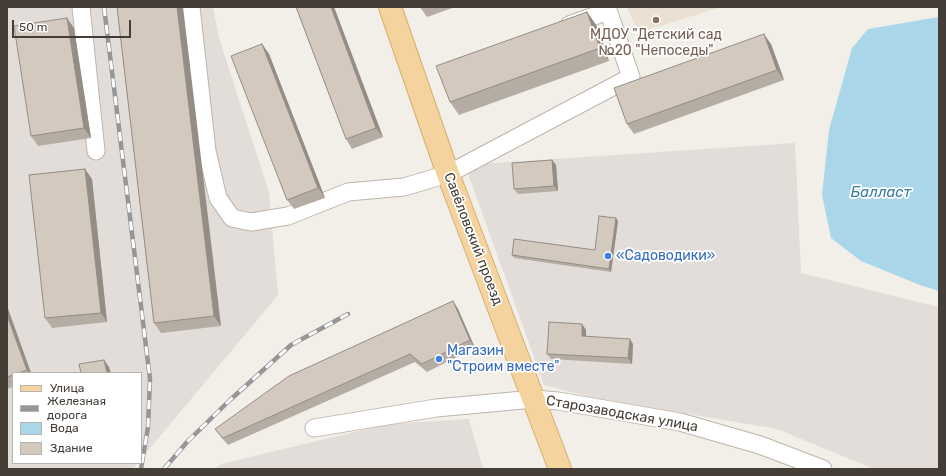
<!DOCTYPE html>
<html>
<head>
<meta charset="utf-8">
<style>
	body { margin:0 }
	#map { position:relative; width:946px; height:476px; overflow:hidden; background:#f2eee8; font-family:Rubik,sans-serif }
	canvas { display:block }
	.frame { position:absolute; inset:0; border:8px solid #453e37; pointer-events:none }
	.legend { position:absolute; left:12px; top:372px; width:130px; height:92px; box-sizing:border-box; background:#fff; border:1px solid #b5b2af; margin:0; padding:5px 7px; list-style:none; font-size:12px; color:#453e37 }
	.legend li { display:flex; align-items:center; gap:8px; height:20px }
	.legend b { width:20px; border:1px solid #b5b2af }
	.scale { position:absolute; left:12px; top:20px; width:119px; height:18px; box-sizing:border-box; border:2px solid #453e37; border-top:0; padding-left:5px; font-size:12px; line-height:14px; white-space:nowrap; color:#453e37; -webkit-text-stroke:3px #fff; paint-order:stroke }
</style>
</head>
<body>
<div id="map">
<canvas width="946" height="476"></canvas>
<div class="frame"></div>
<ul class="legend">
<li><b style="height:5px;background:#f4d39f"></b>Улица</li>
<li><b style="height:5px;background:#969696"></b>Железная дорога</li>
<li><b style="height:11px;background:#aad6e9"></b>Вода</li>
<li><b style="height:11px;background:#d3c9be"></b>Здание</li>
</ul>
<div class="scale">50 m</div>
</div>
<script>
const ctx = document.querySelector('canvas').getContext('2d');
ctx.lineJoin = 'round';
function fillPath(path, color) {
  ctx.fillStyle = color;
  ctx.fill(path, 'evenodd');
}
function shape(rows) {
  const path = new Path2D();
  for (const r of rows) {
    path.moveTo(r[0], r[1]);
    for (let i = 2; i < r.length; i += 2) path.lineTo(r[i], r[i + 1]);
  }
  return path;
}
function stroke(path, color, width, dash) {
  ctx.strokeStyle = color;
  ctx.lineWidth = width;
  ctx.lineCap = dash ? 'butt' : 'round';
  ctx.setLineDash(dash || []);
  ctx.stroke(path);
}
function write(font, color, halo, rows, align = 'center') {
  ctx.font = font + ' Rubik,sans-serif';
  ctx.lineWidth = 3.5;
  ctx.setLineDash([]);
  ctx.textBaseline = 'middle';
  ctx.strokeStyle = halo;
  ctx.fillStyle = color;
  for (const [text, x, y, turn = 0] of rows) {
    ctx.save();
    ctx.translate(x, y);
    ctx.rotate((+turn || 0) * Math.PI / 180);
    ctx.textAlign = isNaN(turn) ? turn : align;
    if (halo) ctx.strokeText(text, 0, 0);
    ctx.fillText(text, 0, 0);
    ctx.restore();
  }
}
fillPath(shape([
	[7,7,213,7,219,38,269,192,278,295,141,459,141,373,13,373,13,463,138,463,133,469,7,469],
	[795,143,801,273,939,307,939,469,874,469,777,429,590,397,544,385,465,165],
	[469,419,483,469,215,469,221,464,388,424]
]), '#e2ddd9');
fillPath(shape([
	[627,7,721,7,638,33]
]), '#eae1d3');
fillPath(shape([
	[939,17,939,291,920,285,861,261,831,238,822,195,829,130,852,48,868,29]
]), '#aad6e9');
const minor = shape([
	[81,7,96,151],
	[191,7,207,151,218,198,232,218,251,222,288,216,348,192,404,187,448,174,631,77,607,7],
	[569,25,608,11],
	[314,428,436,408,534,399,558,401,680,422,760,445,823,469]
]);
const major = shape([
	[390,7,448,174,560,469]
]);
stroke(minor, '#bdb5ab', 19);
stroke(major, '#d8ae70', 24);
stroke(minor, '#fff', 17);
stroke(major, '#f4d39f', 22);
const rail = shape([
	[104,7,150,379,148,427,141,469],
	[164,469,187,442,230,400,291,345,348,314]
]);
stroke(rail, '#969696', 4.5);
stroke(rail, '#fff', 3, [9]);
fillPath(shape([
	[117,7,221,326,161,333,154,323],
	[296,7,334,7,383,137,352,149,346,139],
	[420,7,455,7,427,17],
	[587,12,596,25,609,61,459,115,450,102],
	[74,28,91,138,38,146,31,136],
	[262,44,269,54,325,198,294,209,287,200],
	[771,44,784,80,634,134,627,124],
	[552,160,556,165,558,191,518,194,514,189],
	[92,179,107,322,52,328,45,318],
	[616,218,618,221,611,272,514,258,512,255,595,250],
	[453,301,458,309,475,348,427,372,415,362,228,445,221,437,215,429],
	[7,306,31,373,13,373,13,387,7,389],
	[582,324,586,330,586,336,633,344,632,364,551,359,547,354]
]), '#b5ada3');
fillPath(shape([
	[177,7,183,7,221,326,214,316],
	[331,7,334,7,383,137,376,128],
	[587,12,596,25,609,61,600,48],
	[67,18,74,28,91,138,84,128],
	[764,34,771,44,784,80,777,70],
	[262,44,269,54,325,198,318,188],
	[552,160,556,165,558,191,554,186],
	[85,169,92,179,107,322,101,313],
	[616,218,618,221,611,272,609,269],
	[453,301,458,309,475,348,470,340],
	[7,306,31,373,29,373,27,370,7,315],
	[582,324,586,330,586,342,582,336],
	[630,339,633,344,632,364,628,358],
	[104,360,109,367,111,373,107,373]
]), '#948d85');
const building = shape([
	[117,7,177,7,214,316,154,323,117,7],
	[296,7,331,7,376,128,346,139,296,7],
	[587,12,600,48,450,102,436,66,587,12],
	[67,18,84,128,31,136,14,26,67,18],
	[764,34,777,70,627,124,614,88,764,34],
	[262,44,318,188,287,200,231,56,262,44],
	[552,160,554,186,514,189,512,163,552,160],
	[85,169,101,313,45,318,29,175,85,169],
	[599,216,616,218,609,269,512,255,514,239,595,250,599,216],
	[453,301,470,340,422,364,410,354,223,438,215,429,289,376,453,301],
	[7,315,27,370,18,373,13,373,13,375,7,377,7,315],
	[549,322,582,324,582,336,630,339,628,358,547,354,549,322],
	[104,360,107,373,81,373,79,364,104,360]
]);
fillPath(building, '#d3c9be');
stroke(building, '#948d85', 1);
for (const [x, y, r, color] of [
	[656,20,4,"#8d6e63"],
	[608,256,4,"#3f7fe0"],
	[439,359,4,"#3f7fe0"]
]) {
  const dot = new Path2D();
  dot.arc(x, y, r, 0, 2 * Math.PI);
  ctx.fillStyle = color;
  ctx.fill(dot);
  stroke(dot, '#fff', 1.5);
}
write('14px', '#785e54', '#fff', [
	["МДОУ \"Детский сад",656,35],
	["№20 \"Непоседы\"",656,51]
]);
write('14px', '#453e37', '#fff', [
	["Савёловский проезд",473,239,69],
	["Старозаводская улица",622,414,10]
]);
write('14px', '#366cbe', '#fff', [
	["«Садоводики»",616,256],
	["Магазин",447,351],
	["\"Строим вместе\"",447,367]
], 'left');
write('italic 15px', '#397e9f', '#fff', [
	["Балласт",881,193]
]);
</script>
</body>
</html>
